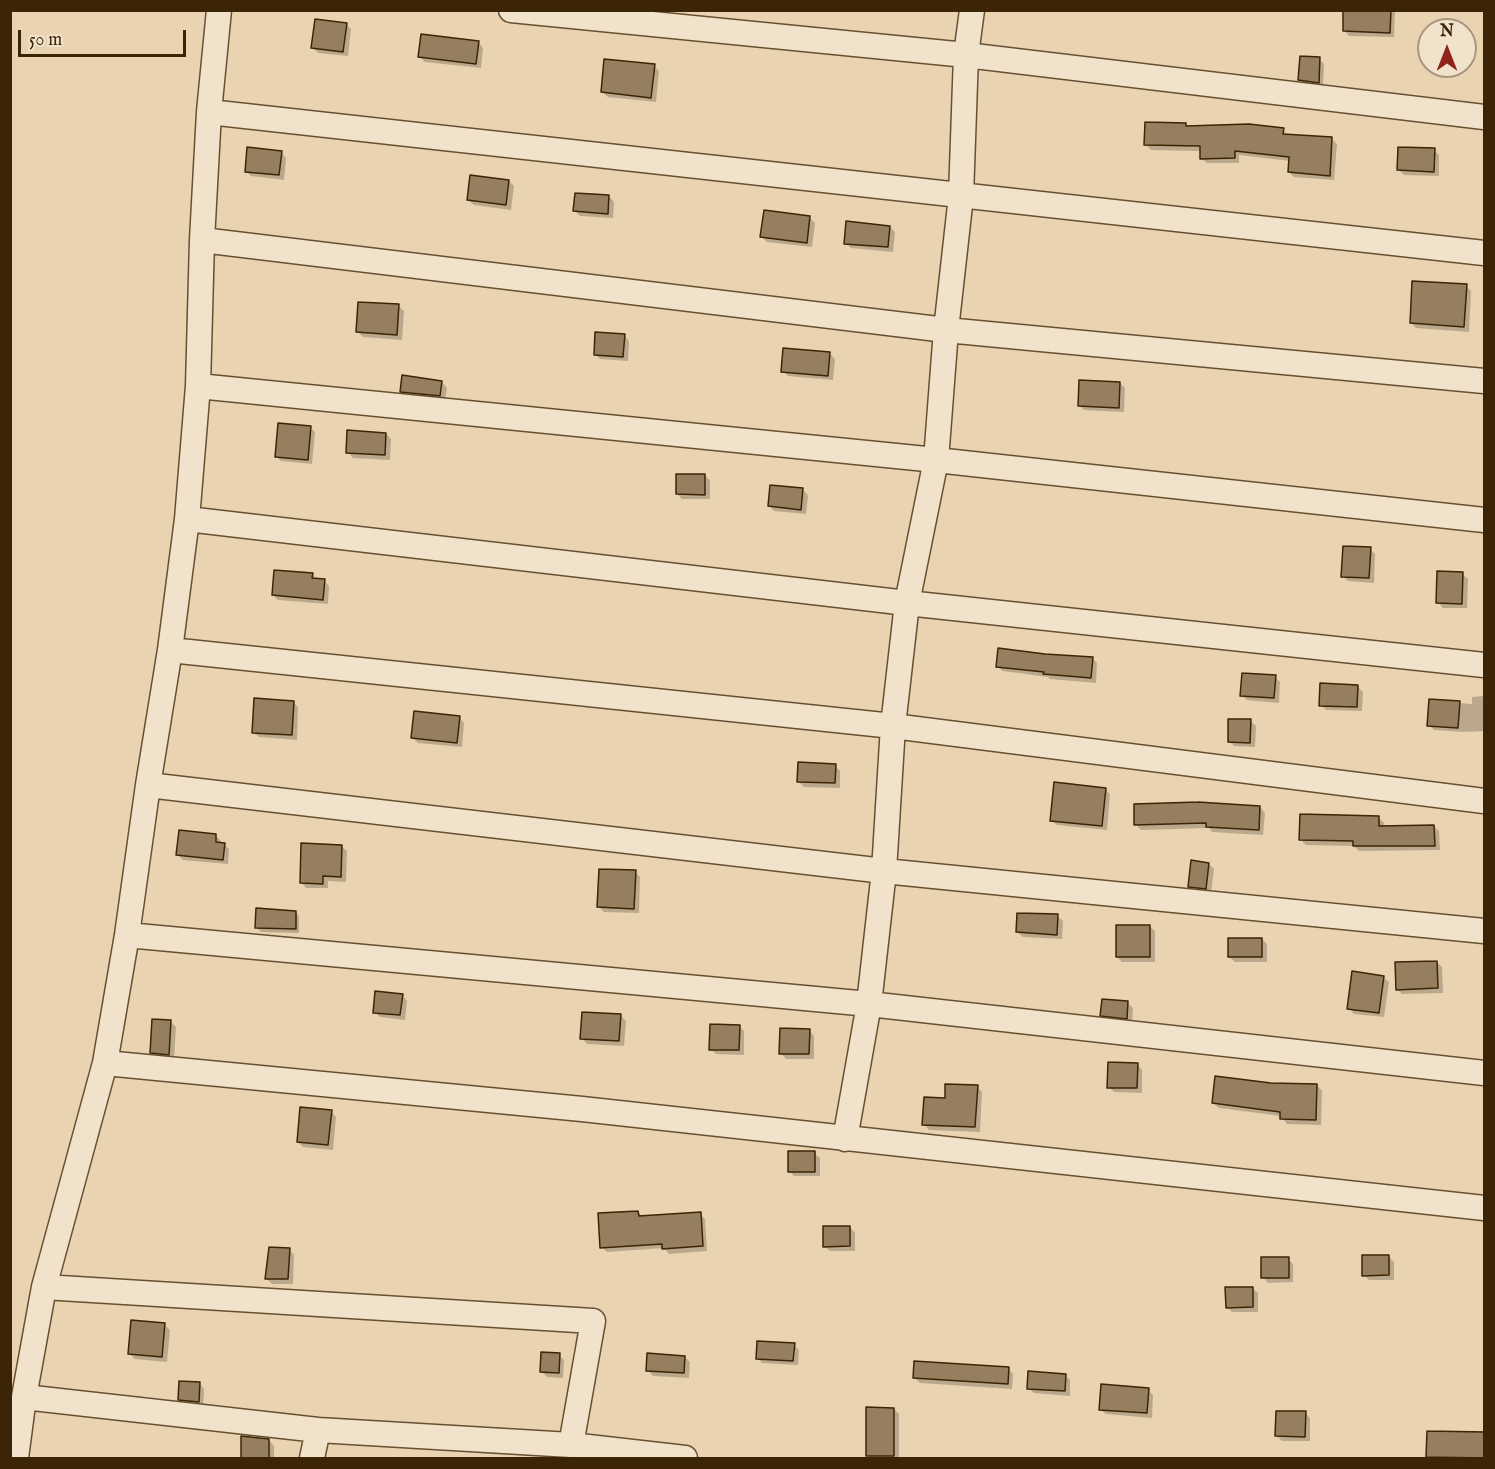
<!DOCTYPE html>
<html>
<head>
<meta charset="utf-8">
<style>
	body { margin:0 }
	#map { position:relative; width:1495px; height:1469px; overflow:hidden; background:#e9d3b0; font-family:"IM FELL English",serif }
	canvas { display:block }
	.frame { position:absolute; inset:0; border:12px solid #3c2406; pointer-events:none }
	.north { position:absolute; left:1417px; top:18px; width:60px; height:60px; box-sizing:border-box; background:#f1e2cc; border:2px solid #a9967d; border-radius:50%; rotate:0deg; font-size:16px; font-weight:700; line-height:24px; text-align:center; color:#3c2406 }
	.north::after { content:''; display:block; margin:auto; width:21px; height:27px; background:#8f2418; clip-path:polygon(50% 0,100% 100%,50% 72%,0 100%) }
	.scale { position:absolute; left:18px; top:30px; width:168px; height:27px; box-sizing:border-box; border:3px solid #3c2406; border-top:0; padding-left:8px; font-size:18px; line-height:21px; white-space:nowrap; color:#3c2406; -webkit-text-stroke:4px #f1e2cc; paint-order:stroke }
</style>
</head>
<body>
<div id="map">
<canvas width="1495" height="1469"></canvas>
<div class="frame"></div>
<div class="north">N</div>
<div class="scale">50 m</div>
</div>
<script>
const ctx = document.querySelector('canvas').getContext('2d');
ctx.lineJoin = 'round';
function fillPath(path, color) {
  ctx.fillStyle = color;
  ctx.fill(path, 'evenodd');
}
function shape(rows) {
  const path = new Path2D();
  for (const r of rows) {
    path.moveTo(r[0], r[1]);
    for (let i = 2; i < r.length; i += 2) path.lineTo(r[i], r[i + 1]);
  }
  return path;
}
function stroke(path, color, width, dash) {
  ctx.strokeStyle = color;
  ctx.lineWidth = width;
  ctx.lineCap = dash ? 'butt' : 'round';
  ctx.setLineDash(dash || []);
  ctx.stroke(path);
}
fillPath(shape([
	[1345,10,1394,10,1395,12,1394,37,1349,36,1344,30],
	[346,24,351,29,348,56,318,53,313,48],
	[478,42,483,48,481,68,425,62,420,57],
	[1319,59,1324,64,1323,87,1305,85,1300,80],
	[654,66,659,71,656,102,608,97,602,92],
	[1186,124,1189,127,1283,130,1289,136,1332,139,1337,144,1334,180,1294,177,1289,172,1290,161,1239,155,1239,163,1207,163,1201,158,1201,151,1151,150,1146,145],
	[1434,150,1439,155,1439,176,1404,175,1399,170],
	[281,152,286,158,284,180,251,176,246,171],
	[509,181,514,186,511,210,474,205,468,200],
	[609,196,614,202,613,218,580,216,575,211],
	[810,218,815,223,812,247,767,242,762,237],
	[890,227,895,232,893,252,851,248,846,243],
	[1466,286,1471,291,1469,332,1416,328,1411,323],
	[398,306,404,311,402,340,363,337,358,332],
	[624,335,629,341,628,361,600,359,595,354],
	[829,353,835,359,833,380,788,376,783,371],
	[442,382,447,388,445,400,407,397,402,391],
	[1120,383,1125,388,1124,412,1084,410,1079,405],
	[310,427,315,432,312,464,281,461,276,456],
	[386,434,391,439,390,460,353,458,348,452],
	[705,475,710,481,710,499,682,499,677,494],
	[803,490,808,495,806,514,774,511,769,506],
	[1370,549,1375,554,1374,583,1348,581,1343,576],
	[312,574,318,580,324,581,329,586,328,604,278,600,273,595],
	[1462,574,1468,579,1467,608,1443,608,1438,602],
	[1045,656,1092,658,1097,663,1096,683,1050,679,1048,677,1003,671,997,666],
	[1275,677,1280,682,1279,703,1247,700,1242,695],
	[1357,686,1363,692,1362,711,1326,710,1321,705],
	[1484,696,1484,731,1464,732,1434,730,1429,725,1430,701,1472,704,1472,697],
	[293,702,298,707,297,740,259,737,253,732],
	[459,717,464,723,462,747,418,743,413,738],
	[1250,721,1256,726,1255,747,1234,746,1229,741],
	[835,766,840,771,840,788,804,787,798,781],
	[1105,789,1110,794,1107,830,1057,825,1051,820],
	[1260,807,1265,813,1263,835,1212,832,1209,828,1141,830,1136,824],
	[1379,818,1384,823,1384,827,1434,826,1439,831,1440,850,1359,851,1354,846,1306,845,1301,840],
	[216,836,221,841,221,844,224,844,229,849,228,864,183,860,178,855],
	[341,846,347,851,346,882,328,881,328,888,306,888,301,882],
	[1209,864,1214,869,1211,893,1194,892,1189,886],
	[635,872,640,877,639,913,604,912,599,907],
	[295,912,299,916,299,933,261,932,257,928],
	[1057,916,1063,921,1062,939,1023,937,1017,932],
	[1149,926,1155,931,1155,962,1122,962,1117,957],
	[1262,939,1267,944,1267,962,1235,962,1229,957],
	[1437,962,1442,967,1443,993,1402,994,1397,989],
	[1383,977,1389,982,1384,1017,1354,1014,1349,1008],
	[402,995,407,1001,405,1020,380,1017,375,1012],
	[1128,1003,1133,1008,1132,1023,1107,1020,1102,1015],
	[620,1015,626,1021,624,1046,587,1044,582,1038],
	[171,1022,176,1027,174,1059,156,1058,151,1052],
	[739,1026,744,1031,744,1055,716,1054,711,1049],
	[809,1030,814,1036,814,1059,786,1059,781,1053],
	[1137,1064,1142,1070,1142,1093,1114,1092,1109,1087],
	[1271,1085,1317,1085,1322,1091,1321,1125,1287,1124,1281,1116,1219,1108,1213,1103],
	[977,1087,982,1092,980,1132,929,1130,924,1124,946,1099],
	[331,1111,336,1117,333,1150,303,1147,298,1142],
	[814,1153,820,1158,820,1176,794,1176,789,1171],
	[638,1212,643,1218,700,1214,705,1219,707,1251,669,1254,664,1248,607,1252,602,1247],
	[850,1227,855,1233,855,1251,830,1251,824,1246],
	[289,1250,294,1255,293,1284,272,1284,267,1279],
	[1389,1257,1394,1262,1394,1280,1369,1280,1364,1275],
	[1288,1259,1293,1264,1293,1282,1268,1283,1263,1277],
	[1252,1288,1258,1293,1258,1312,1232,1312,1227,1307],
	[165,1325,170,1330,167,1362,135,1359,130,1354],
	[794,1345,799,1350,798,1365,762,1363,757,1358],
	[559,1355,564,1360,563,1378,547,1377,542,1372],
	[685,1357,690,1362,689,1378,653,1376,648,1370],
	[1008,1368,1013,1374,1012,1389,920,1383,915,1378],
	[1065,1375,1070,1380,1070,1396,1034,1393,1028,1388],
	[199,1383,204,1389,203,1407,185,1405,179,1399],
	[1148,1390,1153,1395,1152,1418,1106,1414,1100,1409],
	[894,1409,899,1414,899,1458,871,1458,867,1455],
	[1305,1413,1310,1418,1310,1441,1282,1441,1277,1436],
	[269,1440,274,1446,274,1458,242,1457],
	[1484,1442,1484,1458,1430,1458,1428,1456]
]), '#0003');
const building = shape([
	[1343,10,1391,10,1390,33,1343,31,1343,10],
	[315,19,347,23,343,52,311,48,315,19],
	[421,34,479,41,476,64,418,57,421,34],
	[1300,56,1320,57,1319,83,1298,80,1300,56],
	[604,59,655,64,651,98,601,92,604,59],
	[1145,122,1186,123,1186,126,1249,124,1284,128,1283,134,1332,137,1330,176,1288,172,1289,157,1235,151,1235,158,1200,159,1200,146,1144,145,1145,122],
	[247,147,282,151,279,175,245,172,247,147],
	[1398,147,1435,148,1434,172,1397,170,1398,147],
	[470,175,509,180,506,205,467,200,470,175],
	[575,193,609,195,608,214,573,211,575,193],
	[764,210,810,216,807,243,760,237,764,210],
	[846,221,890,226,888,247,844,244,846,221],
	[1412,281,1467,284,1464,327,1410,323,1412,281],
	[358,302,399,304,397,335,356,332,358,302],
	[595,332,625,334,623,357,594,355,595,332],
	[783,348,830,352,828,376,781,372,783,348],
	[402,375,442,381,440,396,400,392,402,375],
	[1079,380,1120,382,1119,408,1078,406,1079,380],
	[278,423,311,426,308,460,275,457,278,423],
	[347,430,386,433,385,455,346,453,347,430],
	[676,474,705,474,705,495,676,494,676,474],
	[770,485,803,488,801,510,768,506,770,485],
	[1343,546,1371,547,1369,578,1341,577,1343,546],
	[274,570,313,573,312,578,325,579,323,600,272,595,274,570],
	[1437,571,1463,572,1462,604,1436,603,1437,571],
	[998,648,1045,654,1093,657,1091,678,1043,674,1044,672,996,667,998,648],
	[1242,673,1276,675,1274,698,1240,696,1242,673],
	[1320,683,1358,685,1357,707,1319,706,1320,683],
	[254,698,294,701,292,735,252,733,254,698],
	[1429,699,1460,701,1458,728,1427,726,1429,699],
	[414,711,460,716,457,743,411,738,414,711],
	[1228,719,1251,719,1250,743,1228,742,1228,719],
	[798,762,836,764,835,783,797,782,798,762],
	[1054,782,1106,788,1102,826,1050,821,1054,782],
	[1198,802,1260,806,1259,830,1206,827,1206,823,1134,825,1134,804,1198,802],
	[1300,814,1379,816,1379,826,1434,825,1435,846,1353,846,1353,841,1299,840,1300,814],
	[179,830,216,834,216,842,225,843,223,860,176,855,179,830],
	[301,843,342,845,341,877,323,876,323,884,300,883,301,843],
	[1191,860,1209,863,1206,889,1188,887,1191,860],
	[599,869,636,870,634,909,597,907,599,869],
	[256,908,296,911,296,929,255,928,256,908],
	[1017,913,1058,914,1057,935,1016,932,1017,913],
	[1116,925,1150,925,1150,957,1116,957,1116,925],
	[1228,938,1262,938,1262,957,1228,957,1228,938],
	[1437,961,1438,988,1396,990,1395,962,1437,961],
	[1352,971,1384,976,1379,1013,1347,1009,1352,971],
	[375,991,403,994,400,1015,373,1013,375,991],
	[1102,999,1128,1001,1127,1019,1100,1016,1102,999],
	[582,1012,621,1014,619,1041,580,1039,582,1012],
	[152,1019,171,1020,169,1055,150,1053,152,1019],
	[710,1024,740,1025,739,1050,709,1050,710,1024],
	[780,1028,810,1029,809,1054,779,1054,780,1028],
	[1108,1062,1138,1063,1137,1088,1107,1088,1108,1062],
	[1215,1076,1271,1083,1317,1084,1316,1120,1280,1119,1280,1112,1212,1103,1215,1076],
	[945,1084,978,1085,975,1127,922,1125,924,1097,945,1098,945,1084],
	[300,1107,332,1110,328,1145,297,1142,300,1107],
	[788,1151,815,1151,815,1172,788,1172,788,1151],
	[638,1211,639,1216,701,1212,703,1246,662,1249,662,1244,600,1248,598,1213,638,1211],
	[823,1226,850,1226,850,1246,823,1247,823,1226],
	[269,1247,290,1248,288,1279,265,1279,269,1247],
	[1362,1255,1389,1255,1389,1275,1362,1276,1362,1255],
	[1261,1257,1289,1257,1289,1278,1261,1278,1261,1257],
	[1225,1287,1253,1287,1253,1307,1226,1308,1225,1287],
	[131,1320,165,1323,162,1357,128,1354,131,1320],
	[757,1341,795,1343,793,1361,756,1359,757,1341],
	[541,1352,560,1353,559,1373,540,1372,541,1352],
	[647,1353,685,1356,684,1373,646,1371,647,1353],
	[914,1361,1009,1367,1008,1384,913,1378,914,1361],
	[1028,1371,1066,1374,1065,1391,1027,1389,1028,1371],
	[179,1381,200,1382,199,1402,178,1400,179,1381],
	[1101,1384,1149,1388,1147,1413,1099,1410,1101,1384],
	[866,1407,894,1408,894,1456,866,1456,866,1407],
	[1276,1411,1306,1411,1305,1437,1275,1436,1276,1411],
	[1427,1431,1485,1432,1485,1458,1426,1457,1427,1431],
	[241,1436,269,1439,269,1458,241,1458,241,1436]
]);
fillPath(building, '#967f5e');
stroke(building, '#3c2406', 1.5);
const minor = shape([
	[511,10,966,55,1484,117],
	[209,112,1484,253],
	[202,240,946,330,1484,381],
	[198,386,936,460,1484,520],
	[187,519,907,603,1484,665],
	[170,650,893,726,1484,801],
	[148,785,884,871,1484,931],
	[127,935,869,1004,1484,1073],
	[105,1063,582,1109,1484,1208],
	[845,1139,869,1004,884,871,893,726,907,603,936,460,946,330,961,196,966,55,972,10],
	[44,1287,593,1321,571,1445],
	[24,1397,318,1430,571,1445,685,1458],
	[16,1458,24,1397,44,1287,105,1063,127,935,148,785,170,650,187,519,198,386,202,240,209,112,219,10],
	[312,1458,318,1430]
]);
stroke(minor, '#675030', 27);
stroke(minor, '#f1e2cc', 24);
</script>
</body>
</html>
